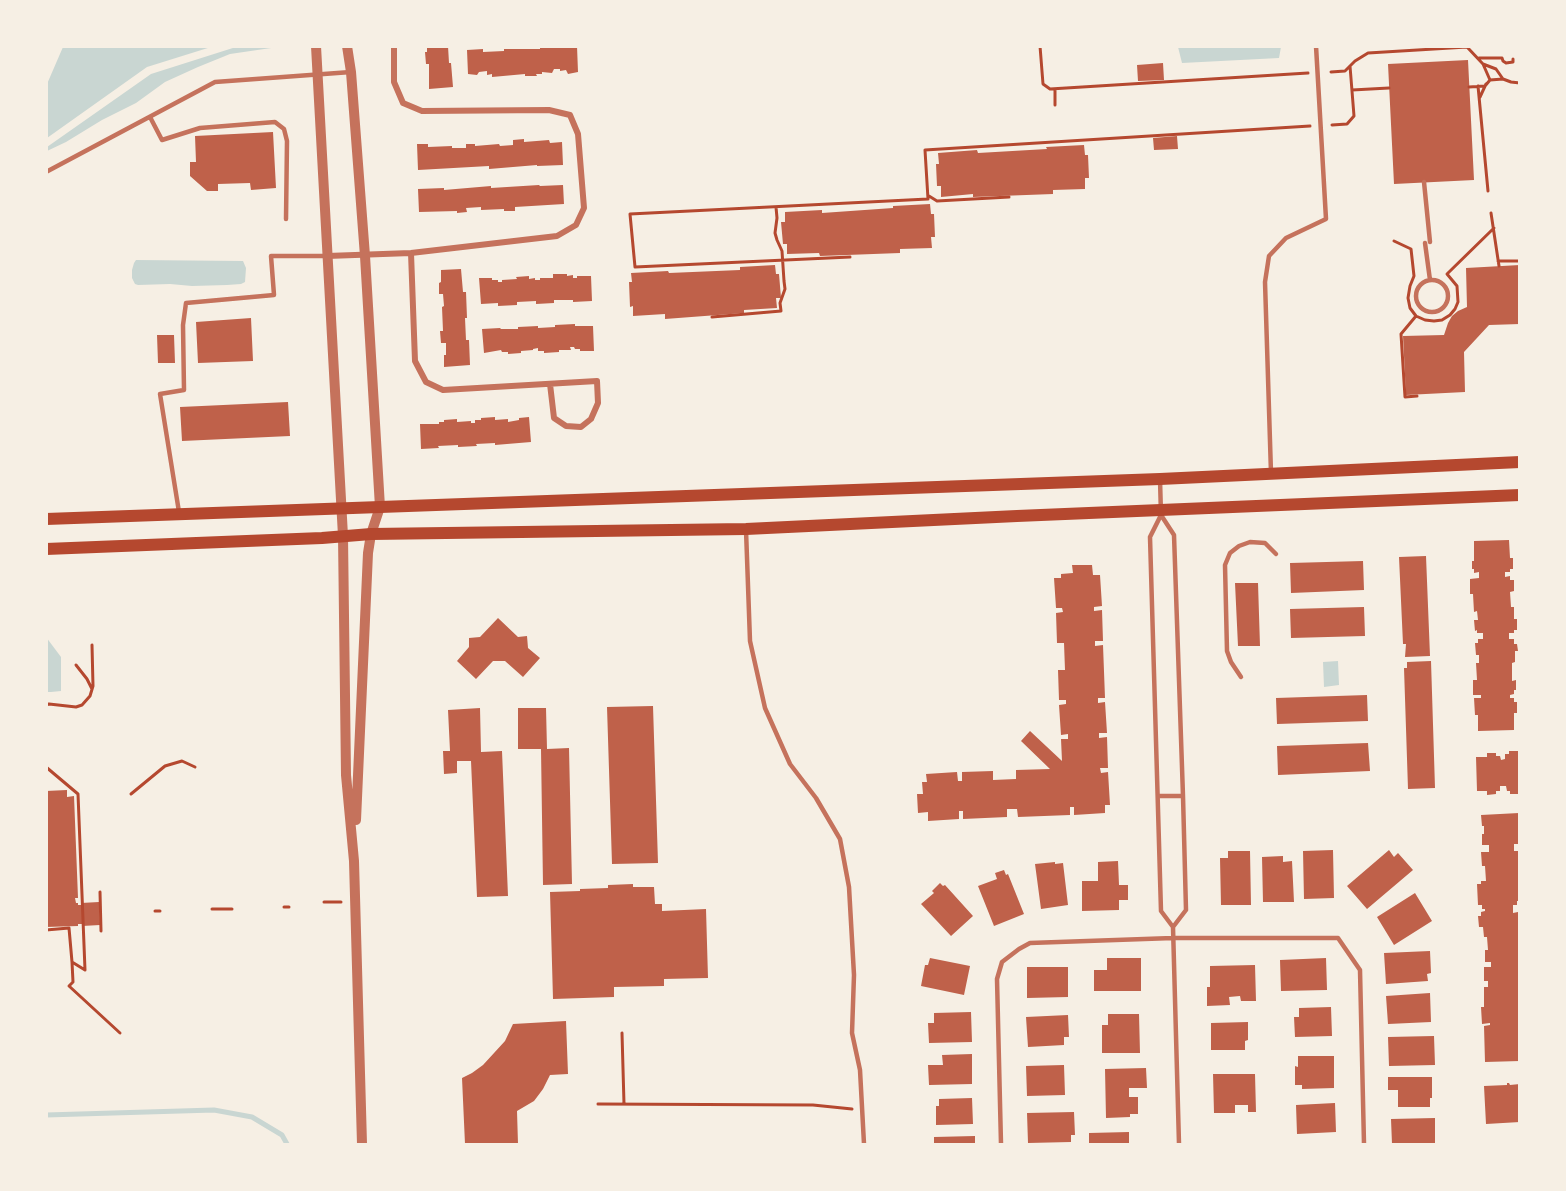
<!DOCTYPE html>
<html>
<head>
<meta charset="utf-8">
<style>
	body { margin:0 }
	#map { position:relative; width:1566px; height:1191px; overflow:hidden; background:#f6efe4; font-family:Commissioner,sans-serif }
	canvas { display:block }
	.frame { position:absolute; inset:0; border:48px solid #f6efe4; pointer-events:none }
</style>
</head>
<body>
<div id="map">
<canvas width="1566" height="1191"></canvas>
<div class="frame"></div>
</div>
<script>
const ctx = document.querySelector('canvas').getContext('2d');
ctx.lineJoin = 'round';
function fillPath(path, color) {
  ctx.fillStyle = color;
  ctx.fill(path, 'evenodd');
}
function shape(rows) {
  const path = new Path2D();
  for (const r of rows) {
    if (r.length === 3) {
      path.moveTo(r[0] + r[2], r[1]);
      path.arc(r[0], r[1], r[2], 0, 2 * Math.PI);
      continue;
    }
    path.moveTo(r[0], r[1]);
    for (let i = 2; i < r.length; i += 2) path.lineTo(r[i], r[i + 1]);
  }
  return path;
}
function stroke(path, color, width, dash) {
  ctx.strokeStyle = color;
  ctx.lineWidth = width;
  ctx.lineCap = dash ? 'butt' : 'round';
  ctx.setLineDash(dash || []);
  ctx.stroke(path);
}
fillPath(shape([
	[63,47,63,46,211,47,147,67,47,138,47,84],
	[236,47,278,47,230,54,198,67,165,82,136,103,102,120,66,142,47,151,47,147,151,74],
	[1178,47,1178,46,1281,47,1279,58,1182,63],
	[136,260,243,261,246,268,245,282,241,284,227,285,192,286,170,284,138,285,135,284,132,278,132,270,134,263],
	[46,637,61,657,61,691,51,692,47,692],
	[1338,661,1339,685,1324,687,1323,662]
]), '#c9d6d2');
stroke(shape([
	[46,1115,214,1110,252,1117,282,1135,287,1144]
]), '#c9d6d2', 5);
fillPath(shape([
	[427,46,448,46,449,63,451,63,453,87,429,89,429,64,426,64,425,52,427,52],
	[540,46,577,46,578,72,568,74,566,70,560,71,560,69,554,69,552,73,542,72,542,74,536,74,537,76,525,76,525,74,492,77,492,74,487,75,487,71,479,72,477,75,468,74,467,50,483,49,483,52,504,51,504,49,540,49],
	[1468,60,1474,180,1394,184,1388,64],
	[1163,63,1164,80,1138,81,1137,65],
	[273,132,276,188,251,190,250,183,218,184,218,191,207,191,190,176,190,162,196,162,195,136],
	[1177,136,1178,149,1154,150,1153,138],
	[524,139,524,142,549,140,550,143,562,142,563,165,537,166,537,165,489,169,489,166,418,170,417,144,428,144,428,147,452,146,452,148,466,148,466,144,475,144,475,146,499,144,500,146,513,145,513,140],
	[1084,145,1085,155,1088,155,1089,178,1085,178,1085,189,1053,190,1053,194,973,197,973,194,941,197,941,186,937,186,936,164,939,164,938,153,977,150,978,153,1047,149,1046,147],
	[539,185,540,186,563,185,564,204,515,207,515,211,504,211,504,209,481,210,481,207,466,208,467,212,457,213,457,211,419,212,418,189,444,188,444,190,491,186,491,188],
	[930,204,931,214,934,214,935,237,931,237,932,248,900,249,900,253,820,256,819,253,787,254,787,244,783,244,781,222,785,222,785,212,822,210,822,213,893,208,893,206],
	[775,265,776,274,779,274,781,298,776,298,777,308,744,310,744,313,665,319,665,314,633,316,633,306,630,307,629,282,632,282,631,273,668,271,669,273,740,270,740,267],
	[1520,265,1520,324,1489,325,1464,352,1465,392,1406,395,1403,336,1444,335,1448,323,1452,316,1458,311,1467,307,1466,268],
	[461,269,463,292,466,292,467,318,465,318,466,340,469,340,470,365,444,367,444,355,446,355,446,343,441,343,440,331,443,331,442,307,444,306,443,294,439,294,439,283,441,282,441,270],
	[553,274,567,274,567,276,573,275,573,278,577,278,577,276,591,276,592,301,573,302,573,300,554,300,554,303,536,304,536,301,517,302,517,305,498,306,498,303,481,304,479,278,492,278,492,280,498,280,498,282,502,282,502,280,517,279,516,277,529,276,529,279,535,278,535,280,540,280,540,278,553,278],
	[251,318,253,361,198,363,196,322],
	[575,324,575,326,593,326,594,351,580,351,580,349,575,349,574,347,570,347,571,350,559,350,559,352,544,353,544,351,538,351,538,348,533,349,533,350,521,351,521,353,508,354,508,352,502,352,501,350,484,353,482,329,500,328,501,329,518,329,518,327,538,326,538,328,555,327,555,325],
	[157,335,174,335,175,363,158,363],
	[288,402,290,436,182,441,180,407],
	[495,417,495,420,508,419,508,422,519,420,519,418,529,417,531,442,495,445,495,443,476,444,477,446,458,447,458,445,438,446,439,448,421,449,420,424,439,424,439,422,444,422,444,420,457,419,457,422,471,421,471,423,475,423,475,420,481,420,481,418],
	[1509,540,1510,558,1513,558,1513,569,1510,569,1510,572,1505,572,1505,577,1510,576,1510,580,1514,580,1514,591,1510,592,1511,607,1514,607,1514,619,1517,619,1517,630,1514,630,1514,633,1509,633,1509,639,1514,639,1514,644,1517,644,1518,651,1515,651,1515,662,1512,663,1512,681,1516,680,1516,690,1514,690,1514,694,1510,695,1510,698,1514,698,1514,702,1517,702,1517,713,1514,713,1514,730,1478,731,1478,715,1475,715,1474,698,1481,698,1481,695,1473,695,1473,680,1477,680,1476,663,1479,663,1479,655,1476,655,1475,643,1478,643,1478,639,1483,639,1483,633,1477,633,1477,630,1475,631,1474,620,1478,620,1477,611,1474,612,1473,594,1470,594,1470,579,1479,578,1479,572,1474,573,1474,569,1472,569,1472,561,1474,561,1474,541],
	[1426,556,1430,656,1405,657,1406,644,1403,644,1399,557],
	[1363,561,1364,590,1291,593,1290,563],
	[1072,565,1092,565,1093,575,1100,575,1102,606,1094,607,1094,611,1102,610,1103,641,1095,641,1095,646,1103,645,1105,698,1098,698,1098,703,1105,702,1107,733,1099,733,1099,738,1107,737,1108,768,1100,768,1101,773,1108,772,1110,805,1105,805,1105,813,1074,815,1074,807,1070,807,1070,815,1018,817,1017,809,1007,809,1007,817,963,819,963,811,959,811,959,819,928,821,928,812,918,813,917,794,923,794,922,782,927,782,926,774,957,772,958,781,962,781,962,772,993,771,993,780,1016,779,1016,770,1050,769,1021,741,1030,731,1062,761,1061,739,1068,739,1068,734,1061,735,1059,705,1066,704,1066,700,1059,700,1058,670,1065,670,1064,643,1057,643,1056,613,1063,612,1062,608,1056,608,1054,578,1061,578,1061,574,1073,573],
	[1235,583,1258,583,1260,646,1238,646],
	[1364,607,1365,636,1291,638,1290,609],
	[498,618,518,637,527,636,528,648,540,658,523,677,505,661,493,661,476,679,457,661,469,647,469,638,480,637],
	[1431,661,1435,788,1408,789,1404,668,1407,668,1407,662],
	[1367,695,1368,721,1277,724,1276,698],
	[653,706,658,863,612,864,607,707],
	[480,708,481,752,502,751,508,896,477,897,471,761,457,761,457,773,444,774,443,751,450,751,448,710],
	[518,708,546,708,547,749,569,748,572,884,543,885,541,749,518,749],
	[1368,743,1370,771,1278,775,1277,746],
	[1509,751,1520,751,1519,794,1510,794,1510,791,1507,791,1506,786,1500,786,1500,791,1496,791,1496,794,1487,795,1487,791,1477,791,1476,757,1487,757,1487,753,1496,753,1496,756,1500,756,1501,760,1505,759,1505,754,1509,754],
	[67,790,67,797,74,796,78,898,75,898,76,903,78,903,78,905,81,905,81,903,99,902,100,925,82,926,82,924,78,924,78,926,46,927,46,791],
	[1519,813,1520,844,1514,844,1514,851,1519,851,1520,855,1520,881,1518,881,1520,901,1517,901,1517,905,1513,905,1513,913,1518,912,1518,917,1520,917,1520,1061,1485,1062,1484,1026,1490,1025,1490,1023,1482,1024,1481,1007,1484,1007,1484,987,1488,987,1488,981,1484,981,1484,967,1491,967,1491,962,1485,962,1485,950,1488,950,1487,937,1484,937,1483,927,1479,927,1478,916,1481,916,1481,912,1485,911,1485,909,1482,909,1482,905,1478,905,1477,884,1481,884,1481,881,1486,881,1485,866,1482,866,1481,852,1489,852,1489,845,1482,845,1482,834,1484,834,1484,826,1482,826,1481,815],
	[1333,850,1334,898,1304,899,1303,851],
	[1389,850,1394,857,1398,853,1413,870,1367,909,1347,886],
	[1228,851,1250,851,1251,905,1221,905,1220,858,1228,858],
	[1283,856,1283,862,1292,861,1294,902,1263,902,1262,857],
	[1118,861,1119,885,1128,885,1128,900,1119,900,1119,910,1082,911,1082,881,1098,881,1098,862],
	[1055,862,1055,864,1063,863,1068,905,1041,909,1035,864],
	[1004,870,1006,875,1008,874,1024,914,994,926,978,886,997,879,995,873],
	[940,883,943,886,945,885,973,916,951,936,921,904,934,893,932,891],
	[633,884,633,887,654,887,655,904,662,904,662,911,706,909,708,978,664,979,664,986,614,987,614,997,553,999,550,892,580,891,580,889,608,888,608,885],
	[1415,893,1432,921,1394,945,1377,917],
	[1430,951,1431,973,1427,974,1428,981,1386,984,1384,953],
	[930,958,970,966,964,995,921,986,925,965,928,965],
	[1107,958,1141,958,1141,991,1094,991,1094,970,1107,970],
	[1326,958,1327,990,1281,991,1280,960],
	[1255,965,1256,1001,1241,1001,1240,996,1229,997,1230,1005,1207,1006,1207,987,1210,987,1210,966],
	[1027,967,1068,967,1068,997,1027,998],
	[1430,993,1431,1022,1388,1024,1386,996],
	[1331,1007,1332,1036,1295,1037,1294,1017,1299,1017,1299,1008],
	[971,1012,972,1042,929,1043,928,1023,934,1023,934,1013],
	[1108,1014,1139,1014,1140,1053,1102,1053,1102,1025,1108,1025],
	[1068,1015,1069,1037,1064,1037,1064,1045,1028,1047,1026,1017],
	[566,1021,568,1074,550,1075,543,1089,534,1101,517,1111,518,1144,465,1144,462,1078,472,1073,483,1065,505,1041,513,1024],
	[1248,1022,1248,1040,1245,1041,1245,1050,1211,1050,1211,1023],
	[1434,1036,1435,1065,1389,1066,1388,1037],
	[972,1054,972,1084,929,1085,928,1065,943,1065,942,1055],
	[1298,1056,1334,1056,1334,1088,1302,1089,1302,1085,1295,1085,1295,1066,1298,1067],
	[1064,1065,1065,1095,1027,1096,1026,1066],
	[1146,1068,1147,1088,1129,1088,1129,1097,1138,1097,1138,1114,1130,1114,1130,1117,1106,1118,1105,1069],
	[1213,1074,1255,1074,1256,1112,1248,1112,1248,1105,1235,1105,1235,1113,1214,1113],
	[1388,1077,1432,1077,1432,1098,1430,1098,1430,1107,1398,1107,1398,1090,1388,1090],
	[1507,1083,1509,1083,1510,1085,1520,1084,1520,1122,1486,1124,1484,1086,1507,1085],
	[972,1098,973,1124,936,1125,936,1106,939,1106,939,1099],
	[1335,1103,1336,1132,1297,1134,1296,1105],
	[1074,1112,1075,1135,1071,1135,1071,1142,1028,1143,1027,1113],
	[1435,1118,1435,1144,1392,1144,1391,1119],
	[1129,1132,1129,1144,1089,1144,1089,1133],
	[975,1136,975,1144,934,1144,934,1137]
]), '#bf614a');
stroke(shape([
	[1040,46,1043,84,1050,89,1308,73],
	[1467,47,1483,64,1490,80,1503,79,1511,82,1520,83],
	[1479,58,1502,58,1503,61,1506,63,1513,62,1513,59],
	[1483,64,1496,69,1503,79],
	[1331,72,1345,71,1355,61,1368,53,1467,47],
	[1478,86,1488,191],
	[1469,87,1485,86,1490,80],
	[1055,89,1055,105],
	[1352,90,1389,88],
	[1480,97,1486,84],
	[1332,125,1347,124,1354,116,1350,66],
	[929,196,937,201,1009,197],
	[1491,213,1499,266],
	[1394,241,1411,249,1414,276,1410,286,1408,298,1410,308,1416,316,1425,320,1434,321,1442,320,1450,315,1455,309,1458,302,1457,286,1447,274,1494,228],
	[850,257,635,267,630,214,928,199,925,150,1310,126],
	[1498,261,1520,261],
	[1416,316,1401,334,1405,397,1417,396],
	[712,317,781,311,780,303,785,289,784,281,782,251,777,240,775,233,777,218,776,207],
	[76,665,87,679,92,689],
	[46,705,49,704,76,707,82,705,90,696,93,686,92,645],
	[46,767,78,794,85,970,72,962,69,928,46,930],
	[131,794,165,766,182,761,195,767],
	[100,892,101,931],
	[324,902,341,902],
	[284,907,289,907],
	[212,909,232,909],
	[155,911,160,911],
	[72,962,73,982,69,986,120,1033],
	[622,1033,624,1104],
	[598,1104,813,1105,852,1109]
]), '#b5482f', 3);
stroke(shape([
	[150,117,162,140,200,128,275,122,284,129,287,141,286,219],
	[46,172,215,82,351,72],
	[1424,182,1430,242],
	[1425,243,1430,280],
	[1432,296,16],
	[1271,473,1265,282,1269,256,1286,238,1326,219,1316,46],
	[1160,479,1161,515,1150,537,1161,911,1173,927,1179,1144],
	[179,512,160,394,184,390,183,325,186,303,274,295,271,256,327,256],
	[1161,515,1174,535,1183,796,1186,910,1173,927],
	[746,530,750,641,765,708,790,764,816,798,840,839,849,887,854,975,852,1033,860,1070,864,1144],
	[1241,677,1231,662,1227,651,1225,565,1230,553,1239,546,1250,542,1265,543,1276,554],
	[1158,796,1183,796],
	[1001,1144,997,979,1002,962,1019,949,1030,943,1173,938,1338,938,1360,970,1364,1144]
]), '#c5725c', 4.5);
stroke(shape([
	[411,253,415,361,426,382,443,390,597,381,598,403,591,419,581,427,566,426,554,418,550,384],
	[327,256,411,253,557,236,576,225,584,208,578,134,570,115,549,110,422,111,403,103,394,82,394,46]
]), '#c5725c', 6);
stroke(shape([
	[316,46,343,536,346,775,354,861,362,1144],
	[347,46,351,72,365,256,380,507,371,534,368,553,356,820]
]), '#c5725c', 10);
stroke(shape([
	[46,519,1160,479,1520,462],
	[46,549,322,538,371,534,746,529,1017,516,1520,495]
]), '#b5482f', 12);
</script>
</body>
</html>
